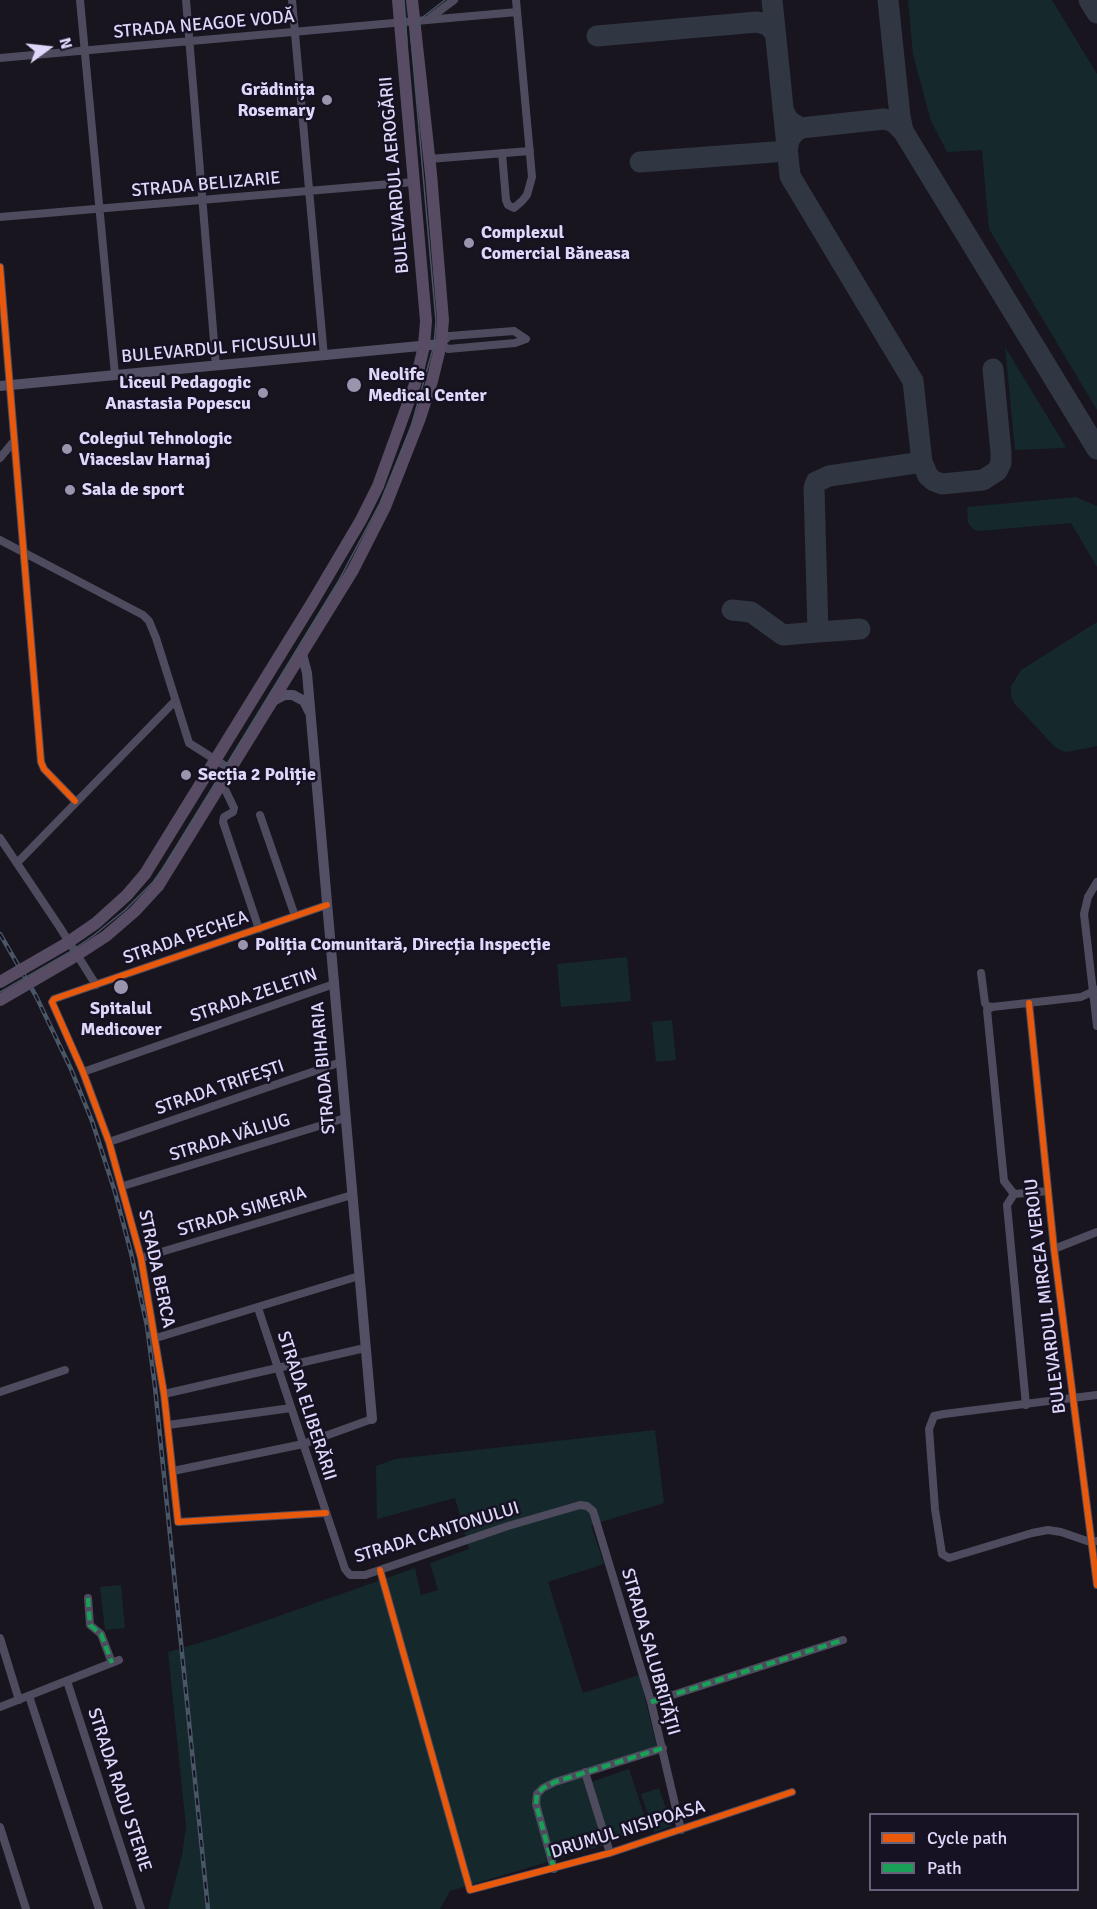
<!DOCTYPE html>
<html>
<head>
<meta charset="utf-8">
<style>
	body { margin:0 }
	#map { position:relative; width:1097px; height:1909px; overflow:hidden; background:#18151f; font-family:Signika,sans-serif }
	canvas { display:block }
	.legend { position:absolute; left:869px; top:1813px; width:210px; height:78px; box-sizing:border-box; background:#161123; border:2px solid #676179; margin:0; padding:8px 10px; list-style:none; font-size:18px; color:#e0d8fa }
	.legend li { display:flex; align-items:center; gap:12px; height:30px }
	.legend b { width:30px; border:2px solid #676179 }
	.north { position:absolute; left:18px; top:18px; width:60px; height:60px; -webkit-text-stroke:4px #161123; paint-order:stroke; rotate:75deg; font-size:16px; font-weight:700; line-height:24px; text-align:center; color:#e0d8fa }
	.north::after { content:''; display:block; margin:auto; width:21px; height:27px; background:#e0d8fa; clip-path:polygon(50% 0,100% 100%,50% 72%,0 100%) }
</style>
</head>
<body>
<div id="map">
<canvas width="1097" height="1909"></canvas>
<ul class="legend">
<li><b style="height:8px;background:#e8590c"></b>Cycle path</li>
<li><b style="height:8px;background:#1a9f57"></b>Path</li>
</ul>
<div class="north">N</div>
</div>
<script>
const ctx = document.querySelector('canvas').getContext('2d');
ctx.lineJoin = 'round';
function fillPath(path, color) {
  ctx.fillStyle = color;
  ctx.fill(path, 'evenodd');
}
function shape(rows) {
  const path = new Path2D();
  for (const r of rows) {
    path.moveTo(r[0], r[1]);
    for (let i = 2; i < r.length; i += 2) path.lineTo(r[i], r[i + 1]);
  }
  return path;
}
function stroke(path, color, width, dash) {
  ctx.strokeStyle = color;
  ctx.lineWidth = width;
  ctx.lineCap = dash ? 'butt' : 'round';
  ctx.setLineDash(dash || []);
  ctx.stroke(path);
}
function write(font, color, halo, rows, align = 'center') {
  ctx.font = font + ' Signika,sans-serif';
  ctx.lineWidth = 5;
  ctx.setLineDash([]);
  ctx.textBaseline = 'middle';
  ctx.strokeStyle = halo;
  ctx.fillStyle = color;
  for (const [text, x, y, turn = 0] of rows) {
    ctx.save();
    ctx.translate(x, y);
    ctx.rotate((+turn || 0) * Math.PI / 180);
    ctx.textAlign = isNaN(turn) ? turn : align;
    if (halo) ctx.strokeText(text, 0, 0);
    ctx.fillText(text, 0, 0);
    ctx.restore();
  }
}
fillPath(shape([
	[908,0,1052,0,1097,74,1097,410,989,229,982,150,947,152,931,121,913,55],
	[1005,347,1066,447,1063,448,1015,450],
	[1076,497,1097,506,1097,567,1071,523,979,531,973,529,968,523,967,507],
	[1097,622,1097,746,1067,752,1062,751,1055,747,1014,703,1011,696,1011,686,1021,670],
	[627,957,631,1001,561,1007,557,964],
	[672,1020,676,1060,656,1062,652,1022],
	[655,1430,664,1503,591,1525,604,1564,548,1582,583,1693,639,1675,657,1747,582,1771,605,1845,450,1891,440,1909,168,1909,182,1855,186,1827,168,1652,219,1637,415,1568,421,1595,438,1590,430,1563,469,1549,455,1498,377,1519,376,1466,395,1459],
	[121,1585,125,1628,105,1630,100,1587],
	[629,1769,648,1827,610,1840,591,1782],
	[659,1788,672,1826,654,1832,641,1794]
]), '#15282b');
stroke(shape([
	[772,0,790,176,913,381,922,462,928,476,934,481,942,484,983,480,997,471,1001,463,1001,453,993,369],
	[888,0,900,116,903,131,1097,449],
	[1089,0,1097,13],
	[597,36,757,22,768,25,775,33],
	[801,128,884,119,894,122,903,131],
	[640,162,787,151,789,140,794,133,801,128,789,121,783,110],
	[732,610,751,612,783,635,818,632],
	[860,629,818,632,814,488,816,482,829,476,922,462]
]), '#303642', 21);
stroke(shape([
	[80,0,115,375],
	[186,0,216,366],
	[292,0,324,356],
	[430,18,454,0],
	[0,58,517,12],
	[502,153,506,200,508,205,514,208,522,201,527,195,532,177,516,0],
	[429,159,530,151],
	[0,217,414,182],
	[0,267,41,762,44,769,75,801],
	[514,331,526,339,515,343,448,349,441,344,449,336,514,331],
	[0,458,14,441],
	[0,540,143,615,149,621,156,638,189,743,230,769],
	[222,783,234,808,233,812,224,817,223,822,259,929],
	[260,815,295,916],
	[0,838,59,926,96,985],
	[17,863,175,701],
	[1097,882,1088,897,1084,914,1097,1026],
	[981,973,985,1003,987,1006,992,1007,1081,997,1096,990],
	[1029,1003,1054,1249,1097,1585],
	[992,1007,987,1010,1004,1181,1014,1194,1048,1191],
	[83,1072,334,984],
	[109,1142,341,1062],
	[123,1186,345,1118],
	[1014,1194,1007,1205,1026,1405],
	[1054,1249,1097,1232],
	[141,1258,352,1195],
	[258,1308,345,1569,350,1575,365,1575,508,1526,580,1505,587,1506,593,1511,651,1702,681,1830],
	[156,1338,359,1276],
	[0,1392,65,1370],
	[164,1394,365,1348],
	[1097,1395,944,1414,934,1416,929,1429,935,1509,942,1554,949,1558,1032,1533,1048,1530,1061,1532,1090,1542,1097,1541],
	[168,1425,291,1408],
	[173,1471,303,1444,372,1419],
	[326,1513,178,1522,164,1394,141,1258,109,1142,83,1072,52,1002,54,999,327,905],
	[380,1570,470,1890,610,1853,792,1792],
	[88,1598,90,1625,101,1634,112,1663],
	[0,1638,19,1700],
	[67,1681,141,1909],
	[29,1696,99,1909],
	[651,1702,843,1640],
	[0,1707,119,1660],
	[585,1772,610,1853],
	[0,1827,26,1909],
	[554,1869,536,1804,537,1794,543,1788,555,1782,663,1748]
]), '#4e4b5f', 8);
stroke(shape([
	[0,386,441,344],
	[302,654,307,673,372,1419],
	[273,701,284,695,293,695,304,701,309,711]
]), '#535065', 10);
stroke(shape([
	[145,874,312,603,361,520,378,486,415,384,424,346,426,321,398,0],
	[158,886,353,570,385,507,420,418,432,381,441,344,443,320,431,174,412,0]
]), '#574c63', 12);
stroke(shape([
	[404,0,407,42],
	[0,992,68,953,93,936,125,910,153,882,166,864,338,582,380,503,411,427,434,345,436,321,411,38,419,20,445,0]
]), '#485666', 1.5);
const rail = shape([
	[0,934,36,996,71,1069,92,1121,115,1192,131,1253,147,1326,155,1387,208,1909]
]);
stroke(rail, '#485666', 4.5);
stroke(rail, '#161123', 2, [7]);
stroke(shape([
	[0,982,64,945,96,923,127,895,145,874],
	[0,1000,72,958,106,936,135,911,158,886]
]), '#574c63', 12);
stroke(shape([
	[88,1598,90,1625,101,1634,112,1663],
	[651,1702,843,1640],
	[554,1869,536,1804,537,1794,543,1788,555,1782,663,1748]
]), '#1a9f57', 4.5, [9, 4.5]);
stroke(shape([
	[0,267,41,762,44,769,75,801],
	[1029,1003,1054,1249,1097,1585],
	[326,1513,178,1522,164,1394,141,1258,109,1142,83,1072,52,1002,54,999,327,905],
	[380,1570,470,1890,610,1853,792,1792]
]), '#e8590c', 6);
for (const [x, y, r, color] of [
	[327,100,6,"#9a94ad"],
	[469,243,6,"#9a94ad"],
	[354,385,8,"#9a94ad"],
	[263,393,6,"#9a94ad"],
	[67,449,6,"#9a94ad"],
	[70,490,6,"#9a94ad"],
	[186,775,6,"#9a94ad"],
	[243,945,6,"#9a94ad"],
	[121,987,8,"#9a94ad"]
]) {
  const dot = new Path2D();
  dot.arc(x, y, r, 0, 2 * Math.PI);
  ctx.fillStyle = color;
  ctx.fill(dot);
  stroke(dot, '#161123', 2);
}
write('18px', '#e0d8fa', '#161123', [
	["STRADA NEAGOE VODĂ",204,25,-5],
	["BULEVARDUL AEROGĂRII",395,175,-95],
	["STRADA BELIZARIE",206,185,-5],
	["BULEVARDUL FICUSULUI",219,349,-5],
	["STRADA PECHEA",186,938,-19],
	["STRADA ZELETIN",254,996,-19],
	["STRADA BIHARIA",324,1068,-95],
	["STRADA TRIFEȘTI",220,1088,-19],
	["STRADA VĂLIUG",230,1138,-17],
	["STRADA SIMERIA",242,1212,-17],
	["STRADA BERCA",156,1269,78],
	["BULEVARDUL MIRCEA VEROIU",1046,1296,-97],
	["STRADA ELIBERĂRII",306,1406,72],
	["STRADA CANTONULUI",437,1533,-17],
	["STRADA SALUBRITĂȚII",650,1652,74],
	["STRADA RADU STERIE",119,1790,72],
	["DRUMUL NISIPOASA",628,1830,-17]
]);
write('bold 18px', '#e0d8fa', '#161123', [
	["Grădinița",315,90,"right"],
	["Rosemary",315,111,"right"],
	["Complexul",481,233],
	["Comercial Băneasa",481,254],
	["Neolife",368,375],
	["Medical Center",368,396],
	["Liceul Pedagogic",251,383,"right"],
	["Anastasia Popescu",251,404,"right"],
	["Colegiul Tehnologic",79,439],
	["Viaceslav Harnaj",79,460],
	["Sala de sport",82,490],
	["Secția 2 Poliție",198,775],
	["Poliția Comunitară, Direcția Inspecție",255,945],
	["Spitalul",121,1009,"center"],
	["Medicover",121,1030,"center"]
], 'left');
</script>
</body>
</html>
